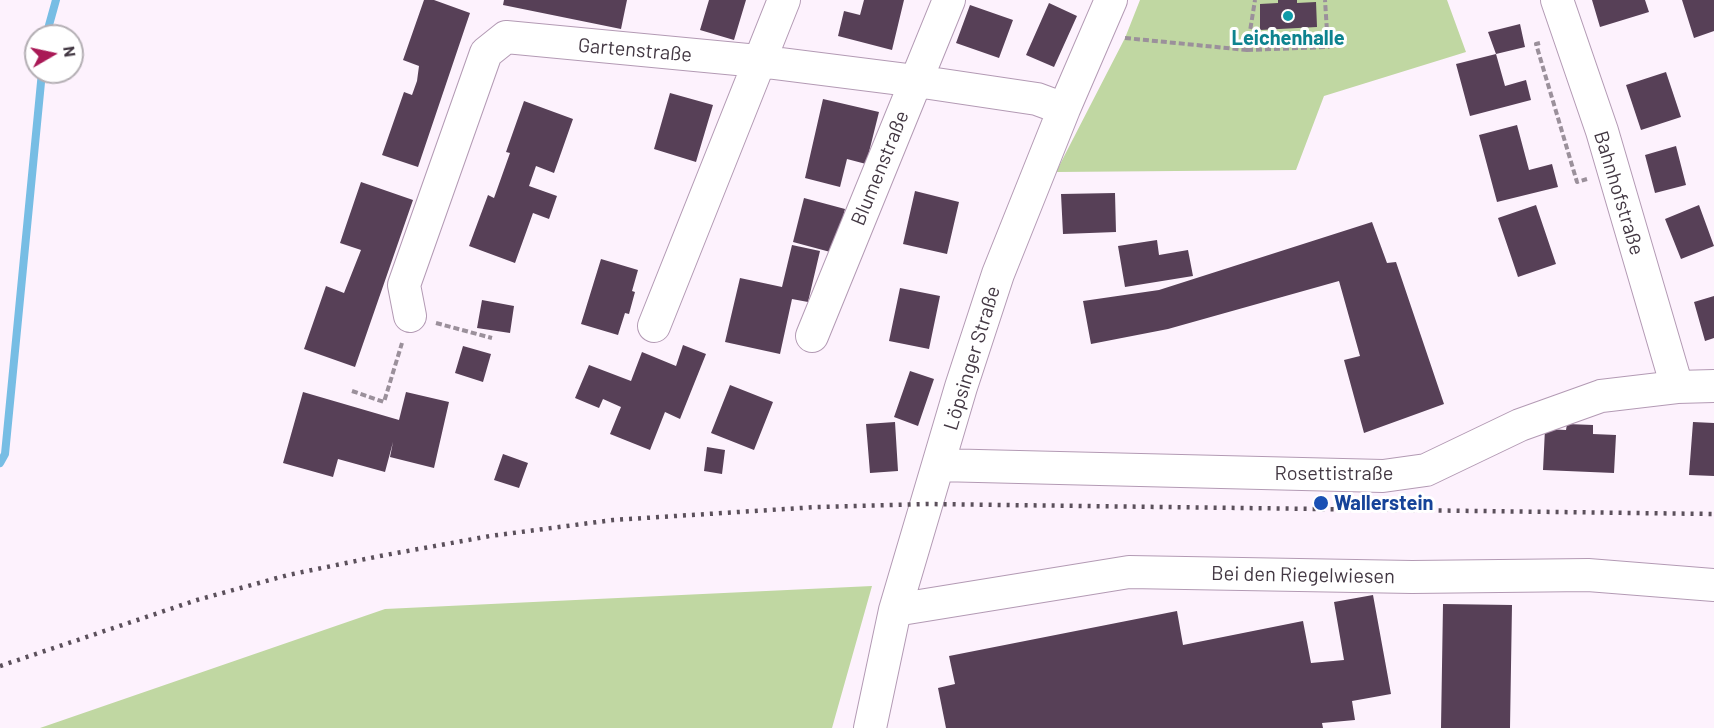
<!DOCTYPE html>
<html>
<head>
<meta charset="utf-8">
<style>
	body { margin:0 }
	#map { position:relative; width:1714px; height:728px; overflow:hidden; background:#fdf2fd; font-family:Barlow,sans-serif }
	canvas { display:block }
	.north { position:absolute; left:24px; top:24px; width:60px; height:60px; box-sizing:border-box; background:#fff; border:2px solid #b4afb4; border-radius:50%; rotate:81deg; font-size:16px; font-weight:700; line-height:24px; text-align:center; color:#433843 }
	.north::after { content:''; display:block; margin:auto; width:21px; height:27px; background:#a91956; clip-path:polygon(50% 0,100% 100%,50% 72%,0 100%) }
</style>
</head>
<body>
<div id="map">
<canvas width="1714" height="728"></canvas>
<div class="north">N</div>
</div>
<script>
const ctx = document.querySelector('canvas').getContext('2d');
ctx.lineJoin = 'round';
function fillPath(path, color) {
  ctx.fillStyle = color;
  ctx.fill(path, 'evenodd');
}
function shape(rows) {
  const path = new Path2D();
  for (const r of rows) {
    path.moveTo(r[0], r[1]);
    for (let i = 2; i < r.length; i += 2) path.lineTo(r[i], r[i + 1]);
  }
  return path;
}
function stroke(path, color, width, dash) {
  ctx.strokeStyle = color;
  ctx.lineWidth = width;
  ctx.lineCap = dash ? 'butt' : 'round';
  ctx.setLineDash(dash || []);
  ctx.stroke(path);
}
function write(font, color, halo, rows, align = 'center') {
  ctx.font = font + ' Barlow,sans-serif';
  ctx.lineWidth = 6;
  ctx.setLineDash([]);
  ctx.textBaseline = 'middle';
  ctx.strokeStyle = halo;
  ctx.fillStyle = color;
  for (const [text, x, y, turn = 0] of rows) {
    ctx.save();
    ctx.translate(x, y);
    ctx.rotate((+turn || 0) * Math.PI / 180);
    ctx.textAlign = isNaN(turn) ? turn : align;
    if (halo) ctx.strokeText(text, 0, 0);
    ctx.fillText(text, 0, 0);
    ctx.restore();
  }
}
fillPath(shape([
	[1140,0,1447,0,1466,52,1324,96,1296,170,1056,172,1125,38],
	[872,586,832,728,40,728,385,609]
]), '#c0d7a2');
stroke(shape([
	[46,36,56,0],
	[0,463,5,454,42,72]
]), '#77bde4', 8);
fillPath(shape([
	[424,0,434,0,470,13,418,167,382,155,404,92,412,95,417,81,419,66,403,60],
	[504,0,627,0,621,29,503,5],
	[709,0,746,0,734,40,700,30],
	[864,0,904,0,892,50,838,36,844,11,860,15],
	[1278,0,1297,0,1297,3,1316,2,1317,27,1260,30,1260,4,1278,3],
	[1592,0,1645,0,1649,12,1600,27],
	[1682,0,1714,0,1714,31,1694,38],
	[1049,3,1077,16,1054,67,1026,55],
	[970,5,1013,20,999,58,956,43],
	[1520,24,1525,47,1496,54,1505,86,1526,80,1531,100,1470,116,1456,64,1496,54,1488,32],
	[1666,72,1681,117,1641,130,1626,85],
	[670,93,713,105,696,162,654,149],
	[823,99,879,112,866,164,847,159,840,187,805,178],
	[524,101,573,119,554,173,536,166,529,186,557,196,549,219,533,213,515,263,469,246,488,195,494,198,510,153,506,152],
	[1517,125,1529,170,1552,164,1558,187,1497,202,1479,135],
	[1676,146,1686,185,1655,193,1645,155],
	[361,182,413,200,355,367,304,349,326,286,344,293,361,250,340,243],
	[915,191,959,202,947,254,903,244],
	[1115,193,1116,232,1063,234,1061,194],
	[804,198,845,209,834,253,793,242],
	[1536,205,1556,264,1518,277,1498,218],
	[1699,205,1714,246,1681,259,1665,219],
	[1372,222,1387,263,1396,262,1444,404,1364,433,1344,360,1360,356,1339,281,1168,329,1091,344,1083,301,1159,290],
	[1157,240,1159,255,1188,250,1193,276,1125,287,1118,246],
	[792,245,820,251,808,302,792,299,780,354,725,342,740,278,782,287],
	[601,259,638,270,632,291,635,292,629,314,625,313,618,335,581,324],
	[900,288,940,296,929,349,889,341],
	[1714,296,1714,338,1705,341,1694,302],
	[482,300,514,306,510,333,477,328],
	[683,345,706,354,680,419,665,412,650,450,610,434,621,407,603,399,599,408,575,398,589,365,631,381,642,352,676,366],
	[463,346,491,354,483,382,455,373],
	[910,371,934,379,918,426,894,417],
	[730,385,773,402,754,450,711,433],
	[303,392,399,420,406,392,449,402,434,468,390,457,393,442,385,472,338,459,333,477,283,463],
	[895,422,898,471,870,473,866,424],
	[1693,422,1714,423,1714,476,1689,475],
	[1567,424,1593,425,1593,434,1616,435,1614,473,1543,470,1545,429,1566,430],
	[707,447,725,450,722,474,704,471],
	[503,454,528,463,519,488,494,480],
	[1373,595,1391,694,1352,701,1355,720,1322,723,1323,728,946,728,938,688,955,684,949,656,1177,611,1183,645,1303,621,1311,663,1344,660,1334,602],
	[1443,604,1512,605,1510,728,1441,728]
]), '#574057');
const street = shape([
	[1557,0,1602,131,1677,387],
	[410,316,404,285,486,53,506,37,758,61,916,81,1037,99,1064,109],
	[654,326,784,0],
	[812,336,949,0],
	[938,465,1383,476,1426,470,1520,425,1601,396,1677,387,1714,386],
	[895,610,1129,572,1412,577,1588,575,1714,585],
	[870,728,895,610,961,387,998,274,1064,109,1111,0]
]);
stroke(street, '#b39ab4', 34);
stroke(shape([
	[1125,38,1247,50,1255,0],
	[1540,43,1536,44,1577,182,1587,179],
	[1247,50,1328,47,1325,0],
	[436,323,492,338],
	[352,391,384,402,402,343]
]), '#9b909b', 4, [6, 3]);
stroke(street, '#fff', 32);
stroke(shape([
	[0,666,197,600,288,575,380,556,490,536,613,520,817,507,927,504,1714,514]
]), '#5b505b', 4.5, [3, 6]);
for (const [x, y, r, color] of [
	[1288,16,6,"#0f9aa8"],
	[1321,503,8,"#1a4fb4"]
]) {
  const dot = new Path2D();
  dot.arc(x, y, r, 0, 2 * Math.PI);
  ctx.fillStyle = color;
  ctx.fill(dot);
  stroke(dot, '#fff', 2);
}
write('bold 20px', '#0d838f', '#fff', [
	["Leichenhalle",1288,38]
]);
write('20px', '#433843', '#fff', [
	["Gartenstraße",635,50,5],
	["Blumenstraße",880,168,-68],
	["Bahnhofstraße",1619,193,73],
	["Löpsinger Straße",972,358,-73],
	["Rosettistraße",1334,473],
	["Bei den Riegelwiesen",1303,575,1]
]);
write('bold 20px', '#164399', '#fff', [
	["Wallerstein",1334,503]
], 'left');
</script>
</body>
</html>
